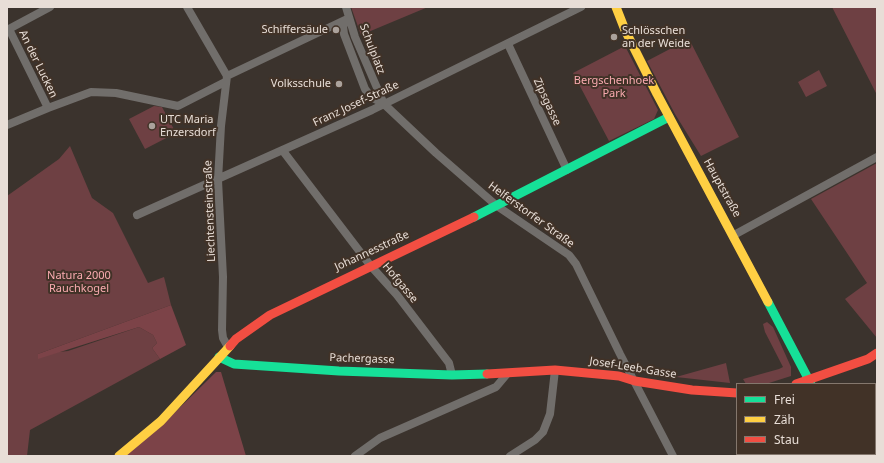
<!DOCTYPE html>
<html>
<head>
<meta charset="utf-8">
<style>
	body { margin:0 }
	#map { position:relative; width:884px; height:463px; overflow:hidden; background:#3b332d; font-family:"Noto Sans",sans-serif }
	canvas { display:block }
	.frame { position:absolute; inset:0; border:8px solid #e8ded7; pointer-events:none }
	.legend { position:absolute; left:736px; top:383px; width:140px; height:72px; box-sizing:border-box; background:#413227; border:1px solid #84776d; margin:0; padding:5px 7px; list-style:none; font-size:12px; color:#e8ded7 }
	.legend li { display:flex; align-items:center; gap:8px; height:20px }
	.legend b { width:20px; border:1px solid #84776d }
</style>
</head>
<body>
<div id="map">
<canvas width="884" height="463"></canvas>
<div class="frame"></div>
<ul class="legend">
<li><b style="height:5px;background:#16e098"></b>Frei</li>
<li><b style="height:5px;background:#ffcf43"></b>Zäh</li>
<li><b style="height:5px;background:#f24e42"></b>Stau</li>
</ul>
</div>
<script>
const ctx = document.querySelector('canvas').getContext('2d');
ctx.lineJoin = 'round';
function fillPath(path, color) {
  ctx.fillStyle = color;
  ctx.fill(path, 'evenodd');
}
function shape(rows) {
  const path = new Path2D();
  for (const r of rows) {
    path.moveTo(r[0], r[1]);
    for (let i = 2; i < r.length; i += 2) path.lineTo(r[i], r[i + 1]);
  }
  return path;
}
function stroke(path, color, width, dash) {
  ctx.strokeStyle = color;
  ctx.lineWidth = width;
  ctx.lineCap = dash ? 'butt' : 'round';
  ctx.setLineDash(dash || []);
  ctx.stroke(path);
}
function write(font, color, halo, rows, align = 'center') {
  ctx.font = font + ' "Noto Sans",sans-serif';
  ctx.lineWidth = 4;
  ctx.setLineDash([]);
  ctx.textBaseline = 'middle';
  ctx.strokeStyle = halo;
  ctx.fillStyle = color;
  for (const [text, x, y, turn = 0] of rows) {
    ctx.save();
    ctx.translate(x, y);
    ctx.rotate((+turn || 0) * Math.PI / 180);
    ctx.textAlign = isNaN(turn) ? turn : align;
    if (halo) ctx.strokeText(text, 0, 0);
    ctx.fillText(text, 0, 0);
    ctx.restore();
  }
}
fillPath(shape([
	[351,7,428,7,361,35],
	[832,7,877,7,877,95],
	[689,39,739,137,701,156,675,114,647,61],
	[625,46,658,110,654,119,609,141,573,73],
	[819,70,827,86,806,97,798,82],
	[154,106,162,107,176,133,145,149,129,119],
	[70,146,92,198,113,213,148,283,164,277,171,305,38,354,68,351,139,327,153,335,157,343,152,348,160,359,30,430,27,456,7,456,7,196,59,159],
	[877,163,877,338,845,299,867,283,811,199],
	[767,322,773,327,791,367,791,376,769,383,746,384,743,379,779,369,783,367,765,332,763,324],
	[726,363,730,383,676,377]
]), '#6e4043');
fillPath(shape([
	[171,305,186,345,160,359,152,348,157,343,153,335,139,327,38,359,38,354],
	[216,372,221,372,246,456,124,456,159,428]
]), '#7c4348');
stroke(shape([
	[187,7,227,76],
	[346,7,355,37,384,104,436,153,497,206,569,255,576,264,620,354,673,456],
	[348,18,343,26,344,34,365,89,371,97,384,104],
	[9,29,48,108],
	[7,30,50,7],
	[508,44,567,170],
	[7,125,48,108,91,92,116,93,178,106,225,82],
	[283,151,370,265,397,295,449,363,452,375],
	[137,215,372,110,581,7],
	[734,235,877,157],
	[228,347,223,338,222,330,223,277,218,180,221,126,227,76,349,18],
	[355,456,380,438,496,387,507,374],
	[510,456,535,440,543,432,550,414,555,370]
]), '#716e6b', 8);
stroke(shape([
	[474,217,669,117],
	[768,302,811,384],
	[219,357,234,364,339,371,452,375,487,374],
	[849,454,850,456]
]), '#16e098', 9);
stroke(shape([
	[616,7,625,30,657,94,768,302],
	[119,456,161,421,230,346]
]), '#ffcf43', 9);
stroke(shape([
	[230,346,236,339,270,315,474,217],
	[487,374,555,370,619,376,635,381,692,390,737,393],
	[796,384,868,359,877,353]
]), '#f24e42', 9);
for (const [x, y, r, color] of [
	[336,30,4,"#aba29c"],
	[614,37,4,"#aba29c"],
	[339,84,4,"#aba29c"],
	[152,126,4,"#aba29c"]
]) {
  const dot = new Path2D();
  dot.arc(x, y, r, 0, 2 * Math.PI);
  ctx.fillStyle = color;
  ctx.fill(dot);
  stroke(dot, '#413227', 1.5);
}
write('11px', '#e8ded7', '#413227', [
	["Schiffersäule",328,30],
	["Schlösschen",622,31,"left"],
	["an der Weide",622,44,"left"],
	["Volksschule",331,84],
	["UTC Maria",160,120,"left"],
	["Enzersdorf",160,133,"left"]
], 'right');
write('11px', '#e8ded7', '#413227', [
	["Schulplatz",372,49,69],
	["An der Lucken",38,64,64],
	["Zipsgasse",547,102,65],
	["Franz Josef-Straße",356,104,-25],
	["Hauptstraße",722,188,61],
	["Liechtensteinstraße",210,211,-92],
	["Helferstorfer Straße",531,215,36],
	["Johannesstraße",372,251,-25],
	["Hofgasse",400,283,50],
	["Pachergasse",362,359,2],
	["Josef-Leeb-Gasse",633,368,9]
]);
write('11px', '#faabb0', '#413227', [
	["Bergschenhoek",614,81],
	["Park",614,94],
	["Natura 2000",79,276],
	["Rauchkogel",79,289]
]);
</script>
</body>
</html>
